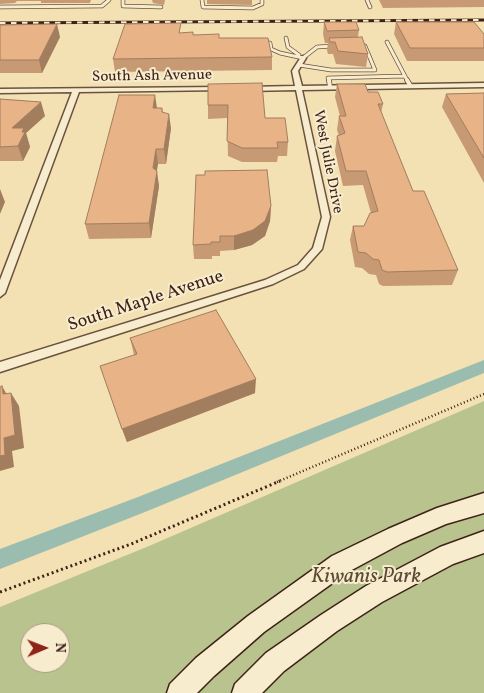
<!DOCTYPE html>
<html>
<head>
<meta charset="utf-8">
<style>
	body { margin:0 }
	#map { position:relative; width:484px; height:693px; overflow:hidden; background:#f3e1b3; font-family:Vollkorn,serif }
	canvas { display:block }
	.north { position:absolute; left:20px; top:623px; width:50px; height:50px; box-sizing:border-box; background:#f7ecce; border:1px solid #ad9b85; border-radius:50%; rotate:89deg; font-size:14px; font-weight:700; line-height:20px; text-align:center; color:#3e2218 }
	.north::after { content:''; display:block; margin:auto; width:18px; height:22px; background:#8f2418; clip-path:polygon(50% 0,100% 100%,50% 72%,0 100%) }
</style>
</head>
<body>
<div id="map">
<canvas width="484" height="693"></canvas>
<div class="north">N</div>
</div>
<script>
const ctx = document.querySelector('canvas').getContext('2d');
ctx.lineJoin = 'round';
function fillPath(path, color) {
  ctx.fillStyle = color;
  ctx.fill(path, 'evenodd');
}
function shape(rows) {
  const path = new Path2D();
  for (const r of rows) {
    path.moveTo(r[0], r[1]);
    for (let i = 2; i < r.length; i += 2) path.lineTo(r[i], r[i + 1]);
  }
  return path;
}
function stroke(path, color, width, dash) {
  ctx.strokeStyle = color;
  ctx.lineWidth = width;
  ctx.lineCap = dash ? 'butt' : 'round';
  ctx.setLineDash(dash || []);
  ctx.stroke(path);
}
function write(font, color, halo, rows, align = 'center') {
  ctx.font = font + ' Vollkorn,serif';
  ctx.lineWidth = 4;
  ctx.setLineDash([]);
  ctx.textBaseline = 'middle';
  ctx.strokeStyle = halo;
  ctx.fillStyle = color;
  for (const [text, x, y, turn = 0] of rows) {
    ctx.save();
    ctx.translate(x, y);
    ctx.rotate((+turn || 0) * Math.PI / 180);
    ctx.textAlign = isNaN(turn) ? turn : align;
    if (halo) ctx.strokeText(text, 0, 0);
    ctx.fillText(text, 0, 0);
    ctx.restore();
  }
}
fillPath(shape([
	[484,401,484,693,0,693,0,607,149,546],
	[30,633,60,633,60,663,30,663]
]), '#b8c38e');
fillPath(shape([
	[484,360,484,373,145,512,0,569,0,549,138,497,484,360]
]), '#9bbdb0');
const laneFar1 = shape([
	[123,0,123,6,161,7],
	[202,0,203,7,253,8,262,4,262,0],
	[367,0,370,7],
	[0,7,102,6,109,0],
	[286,38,288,47,299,55],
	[387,42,408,82],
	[263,43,270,43,271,49,280,53,303,58,317,47,333,46],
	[299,65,331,70,375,70,365,46,362,46],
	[329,82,328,78,404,76]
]);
const lane = shape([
	[329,80,330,87],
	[407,80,410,85]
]);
const street = shape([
	[303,56,306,58,298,71,302,86,484,83,484,87,302,90,330,217,322,249,304,269,273,284,0,372,0,362,265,280,298,265,313,248,322,217,296,90,247,91,244,89,247,87,295,86,292,71,301,57,303,56],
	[223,87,226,89,225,90,79,92,5,293,0,297,0,280,72,92,0,93,0,89,223,87]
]);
const secondary = shape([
	[484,493,484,513,446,524,402,543,348,572,264,632,214,676,197,693,167,693,170,684,196,658,248,616,332,556,388,529,437,508,484,493],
	[484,531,484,553,453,564,382,602,337,631,284,671,262,693,232,693,235,684,266,653,321,615,366,586,440,547,484,531]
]);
stroke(laneFar1, '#6b523f', 4.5);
stroke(lane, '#6b523f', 5.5);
stroke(street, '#6b523f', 3);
stroke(secondary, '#3e2218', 3);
stroke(shape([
	[277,482,484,394]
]), '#3e2218', 2.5, [1, 2.5]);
stroke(shape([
	[0,592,131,544,280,481]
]), '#3e2218', 3, [2, 3]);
stroke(laneFar1, '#f7ecce', 3);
stroke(lane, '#f7ecce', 4);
fillPath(street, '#f7ecce');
fillPath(secondary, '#f7ecce');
const rail = shape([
	[0,23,484,20]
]);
stroke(rail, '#3e2218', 3);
stroke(rail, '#f7ecce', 2, [5.5]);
fillPath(shape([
	[0,0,91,0,90,3,41,3,41,1,17,1,15,3,0,4],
	[152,0,165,0,164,5,153,3],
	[207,0,252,0,252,5,207,4],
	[379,0,484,0,484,7,383,8],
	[324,22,359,30,358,37,368,54,366,67,336,64,333,54,328,54,327,50,328,43,325,43,323,34],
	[396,22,484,34,484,61,407,61,394,34],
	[0,25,60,37,42,73,0,73],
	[181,33,219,38,272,57,272,70,115,72,113,59],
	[208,84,265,118,288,142,287,156,278,156,277,162,242,162,228,156,227,118,208,119],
	[337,84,368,92,383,104,381,113,413,191,458,270,452,285,383,286,379,284,376,275,369,274,362,268,355,267,350,240,353,226,364,226,371,213,363,185,343,186,335,151,337,136,339,136,337,130,339,116,340,116,335,97],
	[484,93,484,183,442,107,446,94],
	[0,99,45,116,26,133,30,147,23,161,0,161],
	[157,108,162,108,163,112,171,128,166,164,158,164,156,171,159,186,151,238,89,239,85,224],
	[271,206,270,221,265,236,252,245,234,250,220,251,220,256,212,256,212,259,194,259,193,245],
	[130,338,255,393,127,442,100,366,134,355]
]), '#c79a74');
fillPath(shape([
	[57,24,60,37,42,73,39,60],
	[155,95,157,108,153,108],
	[41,102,45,116,26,133,30,147,23,161,12,128],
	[169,114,171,128,166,164,164,149],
	[156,149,158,164,155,182,153,168],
	[157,171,159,186,151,238,149,223],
	[0,189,5,202,0,214],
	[271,206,270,221,265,236,252,245,234,250,234,236],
	[256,379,255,393,127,442,122,429],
	[2,386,10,400,3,394],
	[11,393,19,406,24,448,12,451,14,467,0,471,0,456,4,438]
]), '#a27d5e');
const building = shape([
	[324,22,356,22,359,30,327,31,324,22],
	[396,22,474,22,484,34,484,48,410,48,396,22],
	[181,23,179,33,193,32,193,35,219,34,219,38,268,38,272,57,113,59,125,24,181,23],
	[57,24,39,60,0,60,0,25,57,24],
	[362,37,368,54,338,51,335,42,330,42,329,38,362,37],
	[262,83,265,118,285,118,288,142,277,142,278,148,242,148,227,141,228,105,208,105,208,84,262,83],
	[337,84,365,84,368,92,378,92,383,104,378,104,413,191,424,191,458,270,387,272,382,270,379,260,373,259,366,253,358,252,353,226,364,226,370,213,378,211,366,171,346,171,337,136,345,133,339,116,346,116,337,84],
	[484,93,484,158,446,94,484,93],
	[119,95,155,95,153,108,162,108,162,112,169,114,164,149,156,149,153,168,157,171,149,223,85,224,119,95],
	[0,99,41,102,12,128,24,128,22,132,25,132,18,146,0,147,0,99],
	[267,170,271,206,265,221,253,230,234,236,220,236,220,242,211,242,211,244,193,245,196,175,205,175,205,171,267,170],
	[216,310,256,379,122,429,100,366,137,354,130,338,216,310],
	[2,386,3,394,11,393,15,435,4,438,5,455,0,456,0,387,2,386]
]);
fillPath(building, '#e7b387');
stroke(building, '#a27d5e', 1);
write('15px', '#3e2218', '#f7ecce', [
	["South Ash Avenue",152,77,-1],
	["West Julie Drive",327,162,79]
]);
write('18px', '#3e2218', '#f7ecce', [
	["South Maple Avenue",146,302,-18]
]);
write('italic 21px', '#5c4a36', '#f7ecce', [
	["Kiwanis Park",366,578]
]);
</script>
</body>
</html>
